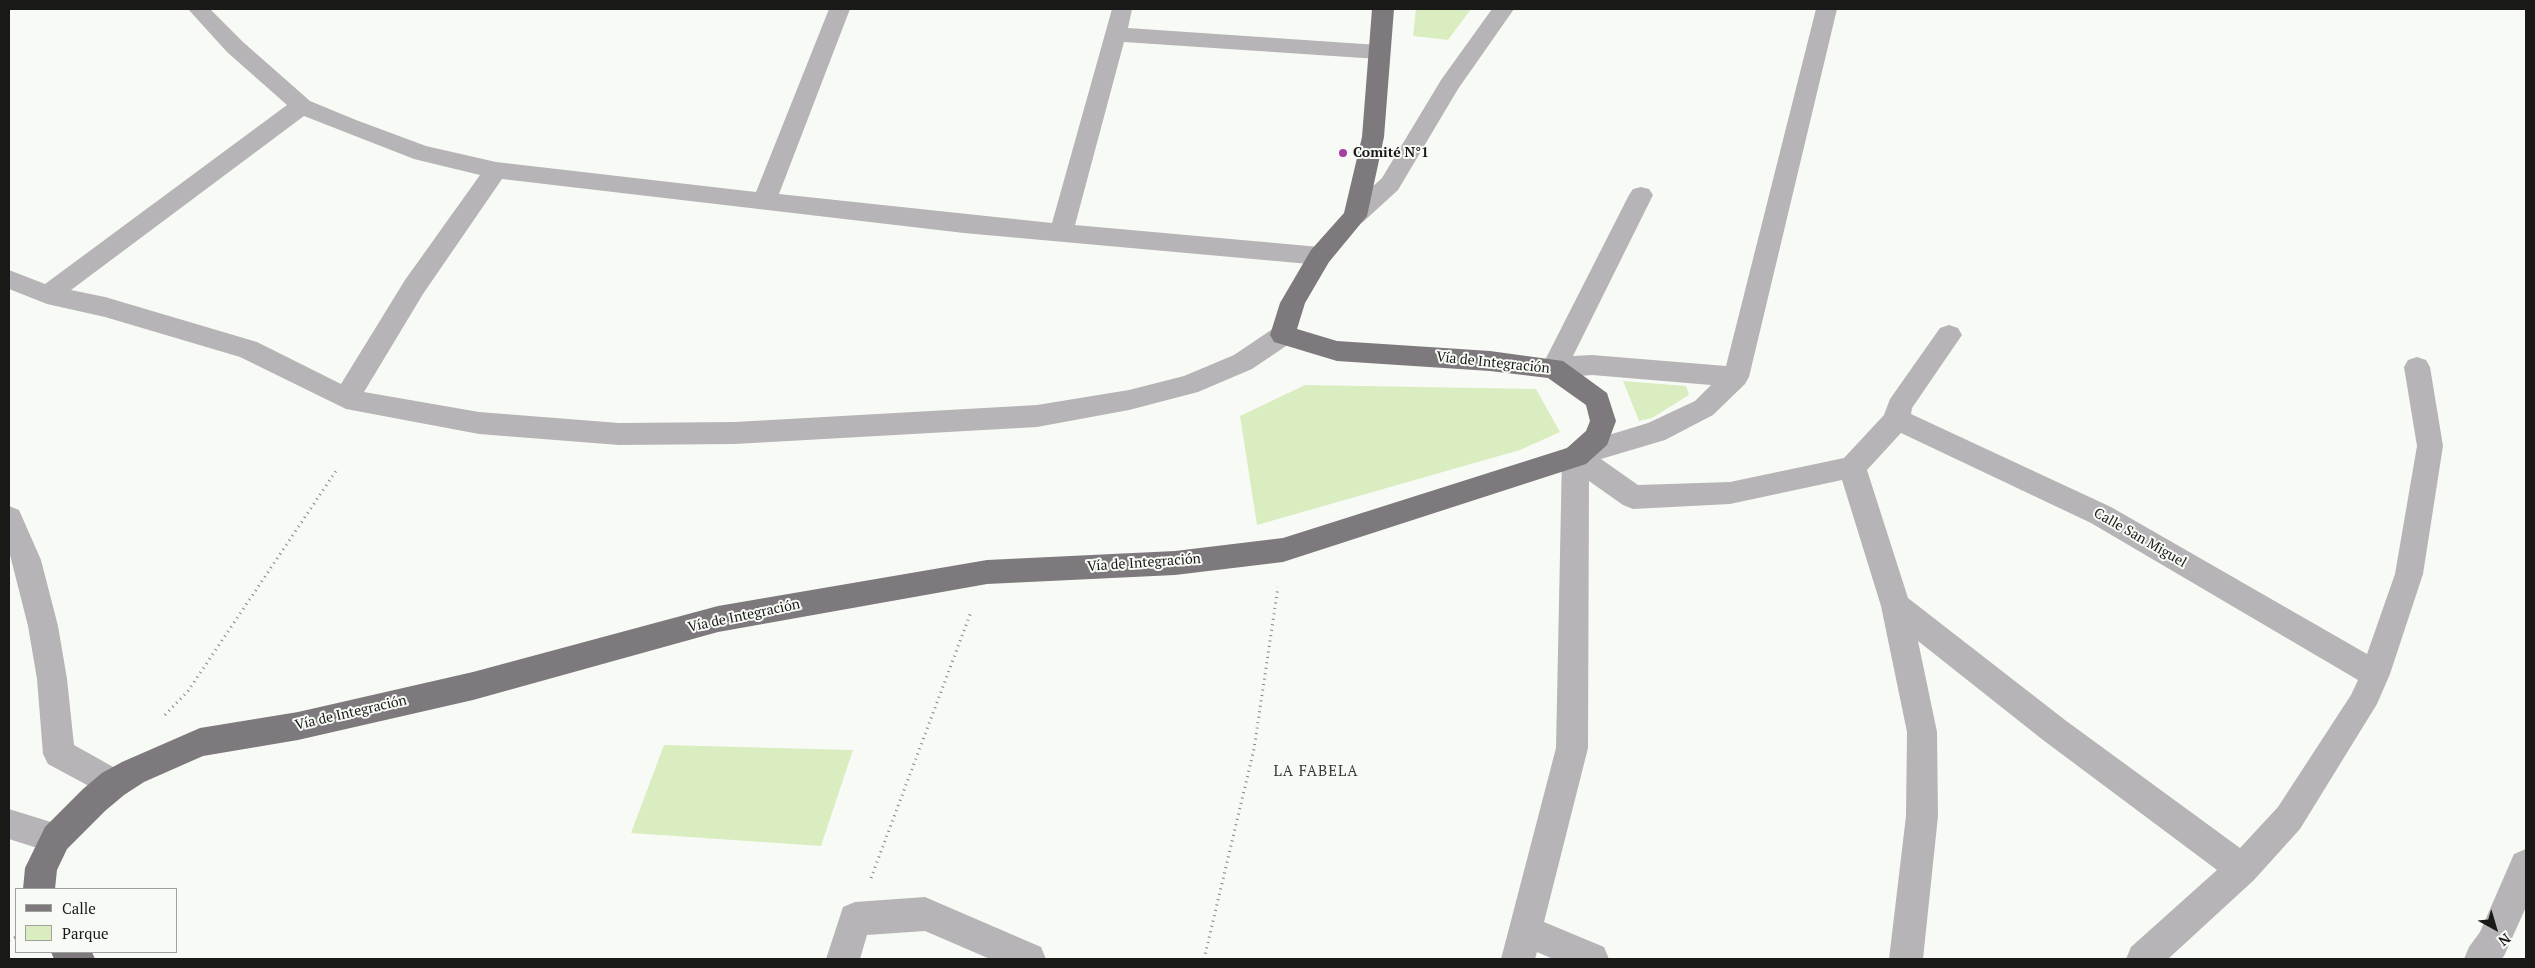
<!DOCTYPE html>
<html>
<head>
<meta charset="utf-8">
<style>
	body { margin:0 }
	#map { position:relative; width:2535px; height:968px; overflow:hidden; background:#f8fbf5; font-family:"PT Serif",serif }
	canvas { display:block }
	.frame { position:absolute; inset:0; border:10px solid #191a18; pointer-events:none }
	.legend { position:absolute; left:15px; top:888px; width:162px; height:65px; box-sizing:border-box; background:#f8fbf5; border:1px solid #9fa19d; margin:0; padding:6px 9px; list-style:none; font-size:15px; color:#191a18 }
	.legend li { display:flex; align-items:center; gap:10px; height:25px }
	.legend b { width:25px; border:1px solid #9fa19d }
	.north { position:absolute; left:2470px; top:903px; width:50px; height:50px; -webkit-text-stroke:4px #f8fbf5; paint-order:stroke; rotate:141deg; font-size:14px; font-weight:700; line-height:20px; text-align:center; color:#191a18 }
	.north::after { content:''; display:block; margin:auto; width:18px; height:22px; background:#191a18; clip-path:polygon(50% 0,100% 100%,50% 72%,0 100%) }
</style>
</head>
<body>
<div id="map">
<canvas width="2535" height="968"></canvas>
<div class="frame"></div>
<ul class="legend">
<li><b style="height:6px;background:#7d797d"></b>Calle</li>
<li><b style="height:14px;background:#d9edc0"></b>Parque</li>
</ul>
<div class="north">N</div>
</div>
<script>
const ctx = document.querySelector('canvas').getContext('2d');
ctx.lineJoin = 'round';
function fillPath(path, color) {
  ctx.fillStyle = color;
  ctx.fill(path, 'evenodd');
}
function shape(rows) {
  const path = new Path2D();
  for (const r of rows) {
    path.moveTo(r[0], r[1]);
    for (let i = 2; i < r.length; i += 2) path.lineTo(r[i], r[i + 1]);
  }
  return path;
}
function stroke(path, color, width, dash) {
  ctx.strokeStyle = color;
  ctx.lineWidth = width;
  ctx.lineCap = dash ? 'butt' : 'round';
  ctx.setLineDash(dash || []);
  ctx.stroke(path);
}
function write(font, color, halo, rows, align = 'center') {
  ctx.font = font + ' "PT Serif",serif';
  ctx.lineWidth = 4;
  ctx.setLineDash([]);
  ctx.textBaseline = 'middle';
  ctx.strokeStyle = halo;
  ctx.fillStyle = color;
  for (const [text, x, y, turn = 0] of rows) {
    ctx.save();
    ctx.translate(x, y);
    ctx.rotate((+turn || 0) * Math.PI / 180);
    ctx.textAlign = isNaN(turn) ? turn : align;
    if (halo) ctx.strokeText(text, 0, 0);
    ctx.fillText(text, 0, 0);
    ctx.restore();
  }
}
fillPath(shape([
	[1416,9,1471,9,1448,40,1413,36],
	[1623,381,1686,386,1689,395,1652,418,1639,421],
	[1305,385,1536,389,1560,432,1520,450,1257,525,1240,416],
	[664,745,853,750,821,846,631,833]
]), '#d9edc0');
stroke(shape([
	[165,715,188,691,338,468],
	[871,878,971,612],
	[9,940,16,937],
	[1204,959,1254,749,1278,587]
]), '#828480', 3, [1, 4.5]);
fillPath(shape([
	[188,9,210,9,243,42,310,101,356,120,426,146,496,162,756,192,829,9,850,9,779,194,1052,223,1112,9,1132,9,1128,28,1378,45,1386,47,1389,52,1386,57,1378,59,1124,42,1075,225,1320,247,1329,250,1332,256,1329,262,1320,265,964,233,502,179,423,294,364,392,479,412,619,423,735,422,1037,405,1129,390,1184,376,1234,355,1274,328,1283,325,1292,328,1296,335,1292,342,1252,369,1198,392,1129,410,1037,427,735,444,619,445,479,434,346,409,240,357,105,317,47,304,9,289,9,270,45,284,287,105,227,52,188,9],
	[304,116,414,159,480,175,405,280,341,384,257,342,105,297,71,290,304,116],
	[1492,9,1514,9,1458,89,1398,190,1363,222,1355,225,1347,222,1343,216,1347,210,1382,178,1441,80,1492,9],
	[1816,9,1837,9,1749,377,1745,384,1713,415,1665,440,1601,459,1638,485,1730,482,1844,458,1884,415,1890,399,1940,328,1949,325,1958,328,1962,335,1912,408,1911,414,2111,507,2367,654,2395,574,2417,446,2404,367,2408,360,2417,357,2426,360,2430,367,2443,446,2423,574,2390,674,2377,704,2300,829,2254,880,2168,959,2126,959,2131,947,2217,870,2043,740,1918,641,1937,732,1938,816,1923,959,1889,959,1906,816,1907,732,1881,606,1842,480,1730,504,1633,509,1623,505,1589,481,1588,748,1544,922,1604,947,1609,959,1553,959,1537,952,1535,959,1501,959,1556,748,1562,456,1566,448,1648,423,1695,401,1711,385,1592,375,1554,378,1545,375,1541,368,1629,195,1633,189,1641,187,1649,189,1653,195,1573,356,1592,355,1726,366,1816,9],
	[1901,433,2091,523,2358,680,2351,695,2278,807,2240,848,2065,720,1908,598,1867,470,1901,433],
	[9,506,19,510,41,560,58,626,67,679,74,745,124,773,129,784,124,795,113,799,48,764,43,754,37,679,28,626,9,551,9,506],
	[9,809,67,827,72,838,67,849,56,854,9,839,9,809],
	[2526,849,2526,907,2504,956,2501,959,2464,959,2469,947,2480,932,2514,854,2526,849],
	[925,897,1041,947,1046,959,990,959,925,931,867,935,860,959,826,959,843,907,855,902,925,897]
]), '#b6b4b6');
fillPath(shape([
	[1372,9,1394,9,1384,137,1367,216,1329,262,1305,303,1297,329,1337,341,1490,351,1563,361,1607,393,1616,421,1607,445,1586,464,1283,562,1175,575,987,584,718,632,473,700,298,740,203,756,144,782,124,795,105,811,67,849,57,870,55,889,23,889,25,868,45,827,83,789,102,773,122,762,200,728,298,712,473,672,718,606,987,560,1175,551,1283,538,1567,448,1586,431,1590,421,1586,405,1548,378,1490,371,1337,361,1274,342,1270,335,1280,303,1311,250,1344,213,1362,137,1372,9],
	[51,952,92,952,95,959,54,959,51,952]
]), '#7d797d');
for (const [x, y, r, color] of [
	[1343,153,5,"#a43fa5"]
]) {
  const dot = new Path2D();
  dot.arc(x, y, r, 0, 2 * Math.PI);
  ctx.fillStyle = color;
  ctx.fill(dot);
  stroke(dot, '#f8fbf5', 2);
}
write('bold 14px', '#191a18', '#f8fbf5', [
	["Comité N°1",1353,153]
], 'left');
write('14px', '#191a18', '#f8fbf5', [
	["Vía de Integración",1493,363,6],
	["Calle San Miguel",2140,538,30],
	["Vía de Integración",1144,563,-4],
	["Vía de Integración",744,616,-12],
	["Vía de Integración",351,713,-13]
]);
ctx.letterSpacing = '1px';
write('15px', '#363834', '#f8fbf5', [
	["LA FABELA",1316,772]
]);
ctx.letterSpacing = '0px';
</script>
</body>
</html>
